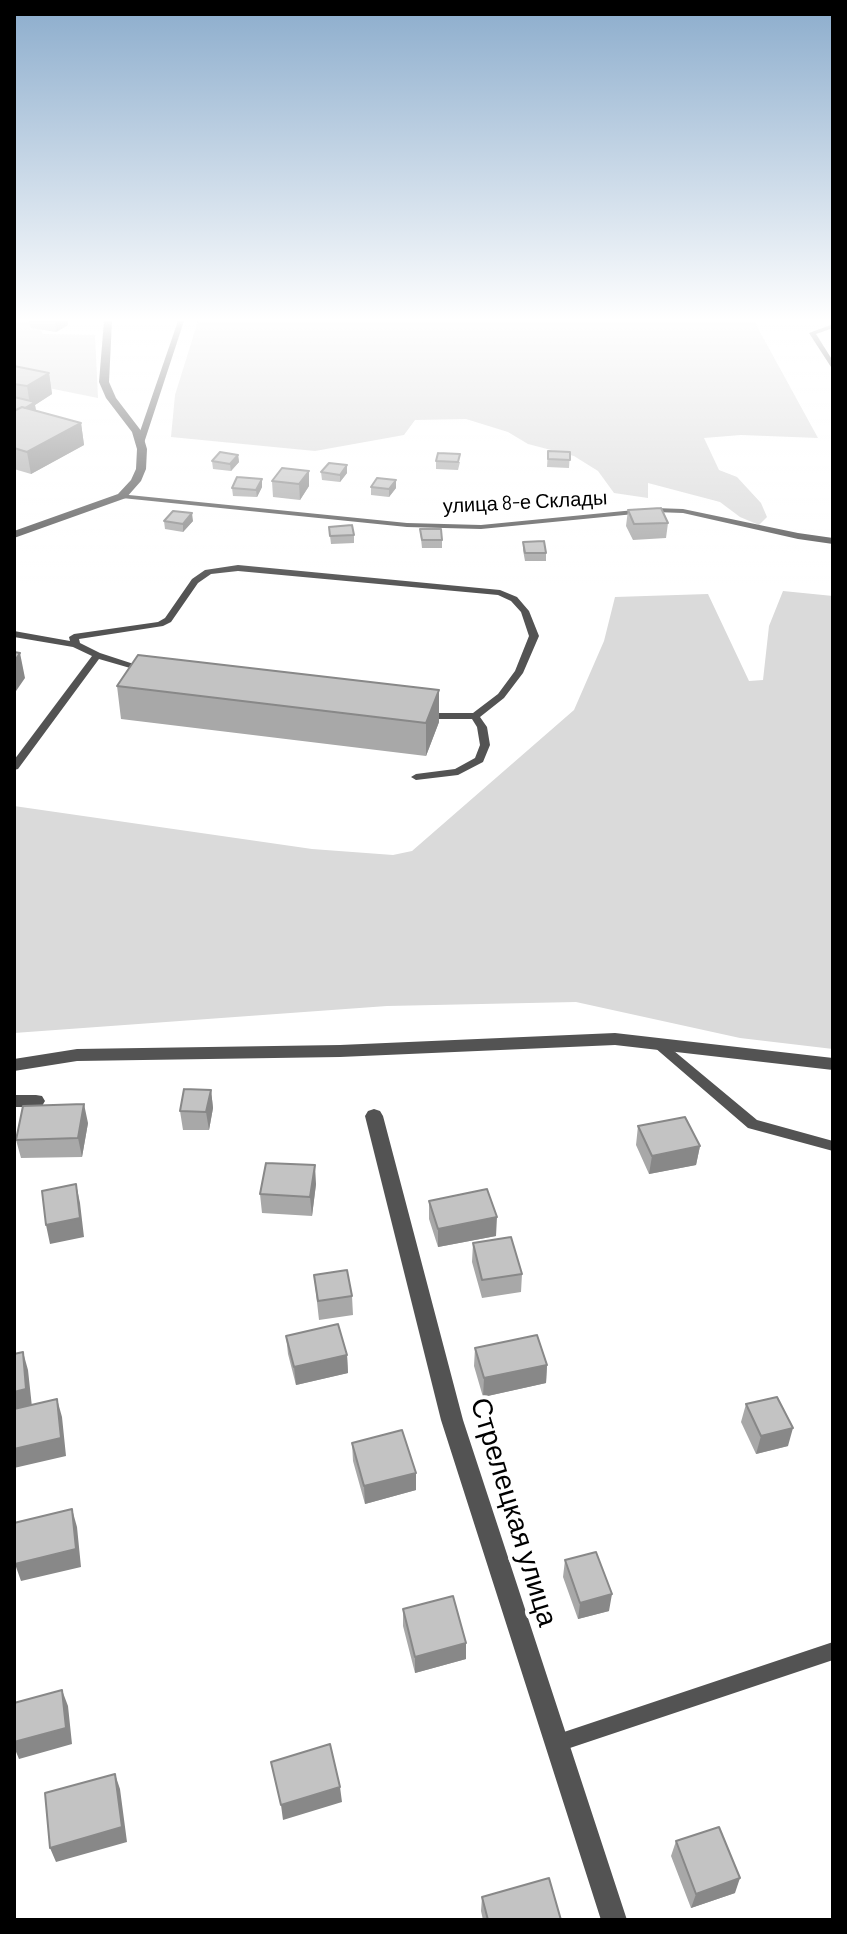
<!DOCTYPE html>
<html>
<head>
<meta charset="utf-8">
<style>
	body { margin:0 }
	#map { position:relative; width:847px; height:1934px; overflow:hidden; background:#fff; font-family:Barlow,sans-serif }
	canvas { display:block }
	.frame { position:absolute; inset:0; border:16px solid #000; pointer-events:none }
</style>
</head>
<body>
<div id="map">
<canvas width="847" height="1934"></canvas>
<div class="frame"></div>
</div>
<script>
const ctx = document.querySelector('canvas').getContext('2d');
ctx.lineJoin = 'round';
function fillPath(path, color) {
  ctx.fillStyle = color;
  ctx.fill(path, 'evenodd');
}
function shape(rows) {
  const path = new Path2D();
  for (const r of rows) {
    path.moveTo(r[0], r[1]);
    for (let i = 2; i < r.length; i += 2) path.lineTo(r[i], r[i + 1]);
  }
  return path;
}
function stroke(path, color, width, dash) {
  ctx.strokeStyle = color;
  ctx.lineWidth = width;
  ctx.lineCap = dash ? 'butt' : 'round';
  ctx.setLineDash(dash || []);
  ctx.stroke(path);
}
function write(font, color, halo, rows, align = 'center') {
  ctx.font = font + ' Barlow,sans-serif';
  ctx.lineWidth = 8;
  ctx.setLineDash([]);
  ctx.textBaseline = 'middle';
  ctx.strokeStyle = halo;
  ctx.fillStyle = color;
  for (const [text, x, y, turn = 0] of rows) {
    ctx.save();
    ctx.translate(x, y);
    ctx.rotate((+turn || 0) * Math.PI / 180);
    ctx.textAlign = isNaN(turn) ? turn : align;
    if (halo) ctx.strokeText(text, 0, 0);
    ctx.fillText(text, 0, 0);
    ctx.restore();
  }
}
fillPath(shape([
	[14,321,35,321,43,334,95,335,98,398,14,381],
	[198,321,754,321,818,438,741,435,704,438,719,470,737,477,761,503,767,517,759,525,740,517,720,502,648,483,648,498,614,493,598,471,574,456,528,444,508,432,466,419,415,420,404,435,315,451,171,437,175,395],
	[783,591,833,596,833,1049,740,1038,576,1002,387,1006,14,1033,14,806,312,849,393,855,412,851,574,710,604,641,615,597,708,594,749,681,763,680,769,626]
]), '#dadada');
fillPath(shape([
	[178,321,184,321,144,443,137,445,136,443,178,321],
	[833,324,833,328,816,334,833,361,833,368,831,367,809,333,833,324],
	[119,494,407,523,481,525,655,508,683,509,798,533,833,538,833,544,798,539,683,513,655,512,481,529,407,527,122,498,119,498,119,494],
	[238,565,500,590,517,597,529,611,539,636,523,673,504,698,480,717,487,727,490,745,483,762,458,775,416,780,411,777,416,774,455,769,475,758,480,745,477,727,472,719,423,719,418,716,423,713,473,713,498,694,515,671,529,636,521,612,511,601,498,595,238,571,211,574,198,583,171,622,163,626,79,639,80,643,100,653,149,669,144,672,99,659,18,769,14,770,14,760,92,656,73,647,14,637,14,631,70,641,69,637,74,634,158,622,165,618,192,579,205,570,238,565],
	[658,1040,662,1041,757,1120,833,1141,833,1151,748,1128,654,1047,652,1044,654,1041,658,1040],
	[833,1642,833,1660,555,1753,548,1751,546,1744,548,1737,555,1735,833,1642]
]), '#535353');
fillPath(shape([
	[104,321,112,321,109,382,116,398,142,432,147,449,146,469,141,481,126,498,14,538,14,531,118,494,131,480,136,469,137,449,132,432,106,398,99,382,104,321],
	[615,1033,833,1058,833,1070,615,1045,340,1057,77,1061,14,1071,14,1059,77,1049,340,1045,615,1033],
	[14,1095,36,1095,42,1096,45,1101,42,1106,36,1107,14,1107,14,1095],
	[374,1109,380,1111,383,1116,463,1420,627,1920,601,1920,441,1420,365,1116,368,1111,374,1109]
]), '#535353');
fillPath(shape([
	[29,321,67,321,68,325,56,332,31,328],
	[14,366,49,373,52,394,35,405,36,411,81,423,84,445,31,474,14,469],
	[548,451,570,452,569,468,547,467],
	[238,455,239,462,231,471,213,469,212,461],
	[436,461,460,462,458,470,436,469],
	[347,465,347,473,340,482,322,480,321,472],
	[309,471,309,486,300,500,273,497,272,481],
	[262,479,262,487,257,497,233,496,232,488],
	[396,480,396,488,389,497,371,495,371,487],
	[628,510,668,523,666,538,633,540,626,526],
	[164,521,193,521,183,532,165,529],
	[329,527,354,535,354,543,331,544],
	[420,529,442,540,442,548,422,548],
	[523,542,546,553,546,561,525,561,523,550],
	[117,686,439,722,426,756,121,719],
	[211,1090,213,1108,209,1130,183,1130,180,1111],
	[88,1123,82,1157,21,1158,16,1140],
	[638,1126,700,1146,696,1165,649,1174,636,1145],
	[316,1184,312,1216,262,1213,260,1194],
	[429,1201,496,1236,438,1247,429,1219],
	[473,1243,522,1274,521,1292,482,1298,472,1262],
	[314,1275,352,1296,353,1315,319,1320],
	[286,1336,347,1355,348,1373,296,1385,288,1354],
	[475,1348,547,1365,546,1383,483,1397,474,1366],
	[746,1404,788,1446,756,1454,741,1422],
	[352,1443,416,1473,416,1490,365,1504,353,1461],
	[565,1560,609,1611,578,1619,563,1577],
	[403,1609,466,1659,415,1673,403,1626],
	[676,1841,735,1893,691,1908,671,1856],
	[482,1897,561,1920,483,1920,481,1911]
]), '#a8a8a8');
fillPath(shape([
	[55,321,67,321,68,325,56,332],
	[49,373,52,394,35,405,37,417,14,414,30,405,27,386],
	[81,423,84,445,31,474,27,452],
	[238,455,239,462,231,471,230,464],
	[347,465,347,473,340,482,340,475],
	[309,471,309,486,300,500,299,484],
	[262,479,262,487,257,497,256,490],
	[396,480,396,488,389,497,389,489],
	[192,513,193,521,183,532,183,524],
	[20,653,25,678,14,694,14,662],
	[439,690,439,722,426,756,426,723],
	[211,1090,213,1108,209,1130,206,1112],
	[84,1104,88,1123,82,1157,78,1138],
	[700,1146,696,1165,649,1174,652,1156],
	[315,1165,316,1184,312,1216,310,1197],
	[76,1184,80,1203,84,1237,50,1244,46,1225],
	[497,1217,496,1236,438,1247,438,1229],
	[23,1352,28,1370,32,1407,14,1411,14,1392],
	[347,1355,348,1373,296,1385,294,1367],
	[547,1365,546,1383,483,1397,484,1378],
	[57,1399,62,1417,66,1456,14,1468,14,1449],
	[793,1428,788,1446,756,1454,761,1436],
	[416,1473,416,1490,365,1504,364,1486],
	[72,1509,77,1527,81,1567,21,1581,15,1564],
	[612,1594,609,1611,578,1619,580,1603],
	[466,1643,466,1659,415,1673,415,1657],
	[62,1690,68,1706,72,1744,19,1759,14,1747,14,1742],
	[115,1774,120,1789,127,1842,56,1862,50,1848],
	[340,1787,342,1802,283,1820,281,1805],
	[740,1878,735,1893,691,1908,696,1894]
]), '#888');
const building = shape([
	[14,366,49,373,27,386,14,384,14,366],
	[14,397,35,402,25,408,22,407,14,411,14,397],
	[22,407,81,423,27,452,14,448,14,411,22,407],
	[548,451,570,452,570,460,548,459,548,451],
	[220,452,238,455,230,464,212,461,220,452],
	[438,453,460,454,458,462,436,461,438,453],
	[329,463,347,465,340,475,321,472,329,463],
	[282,468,309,471,299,484,272,481,282,468],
	[237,477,262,479,256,490,232,488,237,477],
	[377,478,396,480,389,489,371,487,377,478],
	[661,508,668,523,634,524,628,510,661,508],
	[173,511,192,513,183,524,164,521,173,511],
	[352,525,354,535,330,536,329,527,352,525],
	[420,529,441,529,442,540,422,540,420,529],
	[544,541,546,553,525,553,523,542,544,541],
	[14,652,20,653,14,662,14,652],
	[138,655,439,690,426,723,117,686,138,655],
	[184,1089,211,1090,206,1112,180,1111,184,1089],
	[84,1104,78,1138,16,1140,23,1106,84,1104],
	[685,1117,700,1146,652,1156,638,1126,685,1117],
	[266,1163,315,1165,310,1197,260,1194,266,1163],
	[76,1184,80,1218,46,1225,42,1191,76,1184],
	[487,1189,497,1217,438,1229,429,1201,487,1189],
	[511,1237,522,1274,482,1280,473,1243,511,1237],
	[347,1270,352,1296,318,1301,314,1275,347,1270],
	[338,1324,347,1355,294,1367,286,1336,338,1324],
	[537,1335,547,1365,484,1378,475,1348,537,1335],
	[23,1352,26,1389,14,1392,14,1354,23,1352],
	[777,1397,793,1428,761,1436,746,1404,777,1397],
	[57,1399,61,1438,14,1449,14,1409,57,1399],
	[402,1430,416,1473,364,1486,352,1443,402,1430],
	[72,1509,76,1549,15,1564,14,1523,72,1509],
	[596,1552,612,1594,580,1603,565,1560,596,1552],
	[453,1596,466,1643,415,1657,403,1609,453,1596],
	[62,1690,66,1728,14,1742,14,1703,62,1690],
	[330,1744,340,1787,281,1805,271,1762,330,1744],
	[115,1774,122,1827,50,1848,45,1793,115,1774],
	[719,1827,740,1878,696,1894,676,1841,719,1827],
	[549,1878,561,1920,488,1920,482,1897,549,1878]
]);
fillPath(building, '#c3c3c3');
stroke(building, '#888', 2);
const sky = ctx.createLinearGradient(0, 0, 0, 592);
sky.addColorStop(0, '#8baccc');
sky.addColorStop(0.54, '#fff');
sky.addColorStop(1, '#ffffff00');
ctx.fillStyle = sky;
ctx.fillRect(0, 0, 847, 592);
write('20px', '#000', '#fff', [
	["улица 8-е Склады",525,502,-3]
]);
write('28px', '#000', '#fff', [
	["Стрелецкая улица",514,1512,73]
]);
</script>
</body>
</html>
